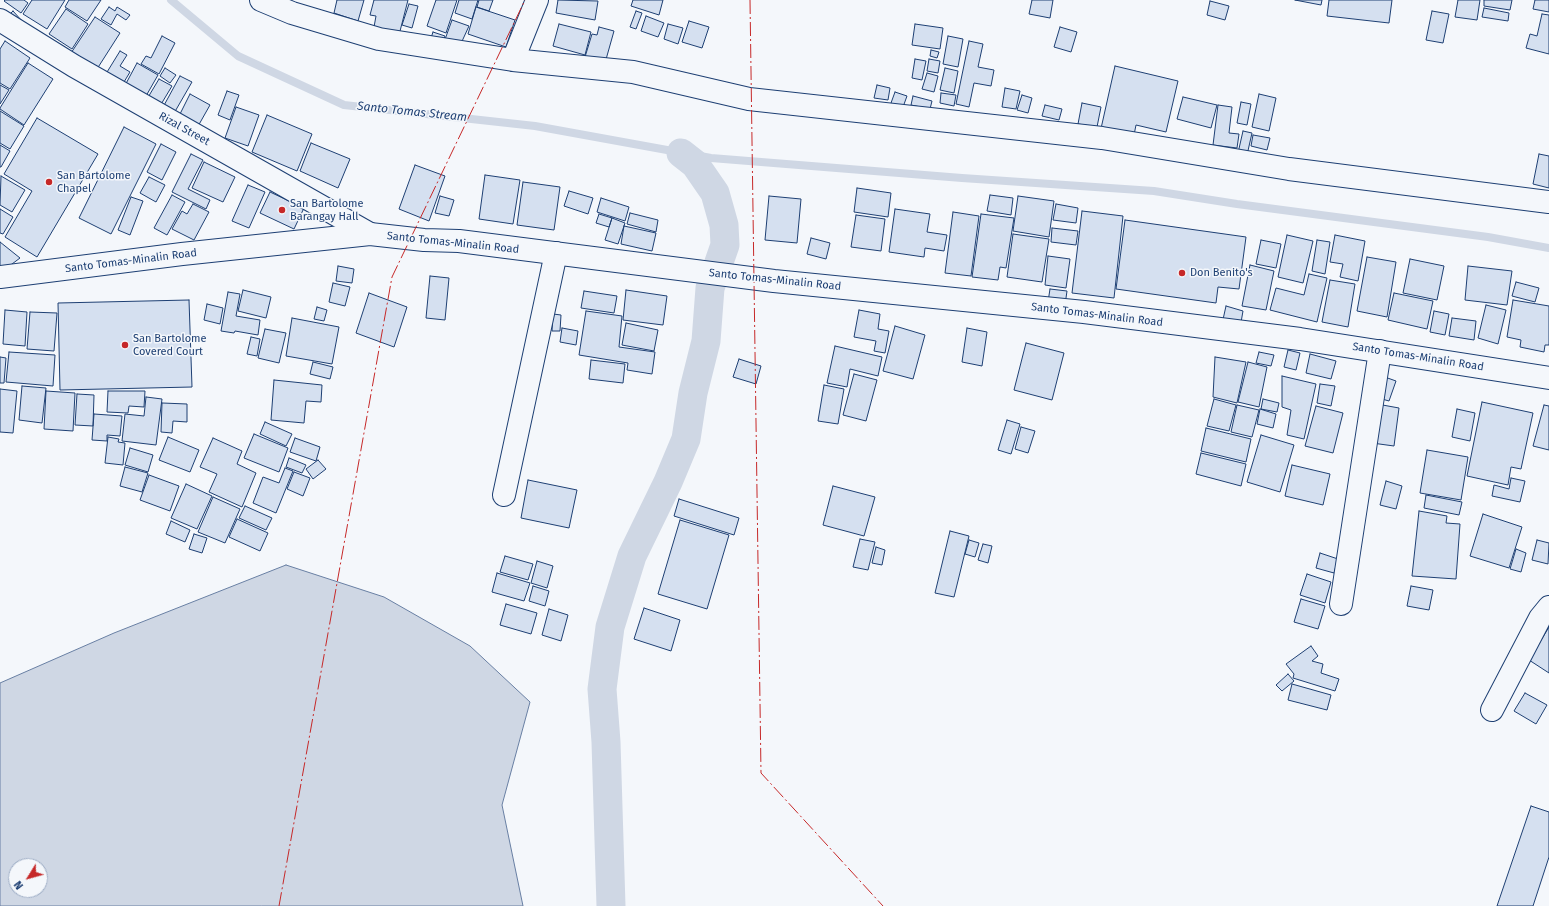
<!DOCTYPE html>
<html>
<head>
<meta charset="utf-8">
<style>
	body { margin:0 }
	#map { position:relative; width:1549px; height:906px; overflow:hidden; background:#f4f7fb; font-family:"Fira Sans",sans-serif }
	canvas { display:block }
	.north { position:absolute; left:8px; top:858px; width:40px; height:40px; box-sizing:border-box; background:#f4f7fb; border:1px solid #9eadc5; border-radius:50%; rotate:233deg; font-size:11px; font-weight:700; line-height:16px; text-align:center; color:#1d3f73 }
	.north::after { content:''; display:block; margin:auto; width:14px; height:18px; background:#c62828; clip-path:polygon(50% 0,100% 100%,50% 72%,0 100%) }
</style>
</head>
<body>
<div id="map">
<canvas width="1549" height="906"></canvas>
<div class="north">N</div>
</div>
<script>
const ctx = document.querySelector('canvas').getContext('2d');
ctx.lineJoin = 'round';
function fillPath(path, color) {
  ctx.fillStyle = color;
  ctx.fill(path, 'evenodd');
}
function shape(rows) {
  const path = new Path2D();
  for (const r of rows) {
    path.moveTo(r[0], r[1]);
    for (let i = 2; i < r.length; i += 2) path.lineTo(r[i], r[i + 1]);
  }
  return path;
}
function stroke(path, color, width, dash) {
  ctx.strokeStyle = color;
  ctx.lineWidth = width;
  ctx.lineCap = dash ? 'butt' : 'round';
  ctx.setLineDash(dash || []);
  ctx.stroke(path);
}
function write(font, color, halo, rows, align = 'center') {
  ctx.font = font + ' "Fira Sans",sans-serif';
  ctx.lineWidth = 3;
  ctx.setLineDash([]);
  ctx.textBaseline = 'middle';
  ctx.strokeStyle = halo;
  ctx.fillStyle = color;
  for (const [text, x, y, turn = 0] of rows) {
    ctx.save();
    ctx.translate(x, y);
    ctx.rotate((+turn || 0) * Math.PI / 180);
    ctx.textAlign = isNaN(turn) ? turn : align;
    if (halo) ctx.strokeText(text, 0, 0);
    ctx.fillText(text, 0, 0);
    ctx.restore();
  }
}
const water = shape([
	[286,565,384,597,470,646,530,702,502,805,523,906,0,906,0,683,114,633,286,565],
	[16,866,40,866,40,890,16,890,16,866]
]);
fillPath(water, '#cfd7e4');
stroke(water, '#687fa3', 1);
stroke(shape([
	[171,0,238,56,344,105,535,126,711,158,962,178,1154,191,1237,204,1488,237,1549,248]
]), '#cfd7e4', 8);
stroke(shape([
	[611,906,606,742,602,689,610,627,632,556,668,482,686,439,693,393,706,341,710,288,725,245,724,225,715,193,695,164,681,153]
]), '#cfd7e4', 29);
const building = shape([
	[5,0,24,0,28,3,21,13,4,1,5,0],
	[32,0,65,0,47,29,23,14,32,0],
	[69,0,101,0,87,21,65,7,69,0],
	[337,0,364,0,358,21,334,13,337,0],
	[374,0,408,0,399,35,374,27,376,16,370,15,374,0],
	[436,0,457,0,446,33,427,26,436,0],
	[459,0,478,0,472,19,455,13,459,0],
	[479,0,493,0,489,11,477,7,479,0],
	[558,0,598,1,595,20,556,13,558,0],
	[633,0,663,0,659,15,631,6,633,0],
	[1032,0,1053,0,1050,18,1029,14,1032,0],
	[1295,0,1322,0,1321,5,1295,0],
	[1329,0,1392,0,1389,23,1327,16,1329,0],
	[1458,0,1480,0,1477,20,1455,17,1458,0],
	[1484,0,1512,0,1510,10,1484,6,1484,0],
	[1535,0,1549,0,1549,12,1533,9,1535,0],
	[1210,1,1229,6,1225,20,1207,15,1210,1],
	[409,4,418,6,412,28,402,25,409,4],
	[109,7,115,11,117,7,130,15,126,20,117,14,111,25,101,19,109,7],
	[476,7,515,20,506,47,468,34,476,7],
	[1484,8,1509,13,1508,21,1482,17,1484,8],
	[66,9,88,24,72,49,49,34,66,9],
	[13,11,22,21,8,16,13,11],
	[636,11,642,13,636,29,630,27,636,11],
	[1432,11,1449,14,1443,43,1426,40,1432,11],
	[1542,14,1549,15,1549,54,1526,48,1530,34,1537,36,1542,14],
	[646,16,664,23,658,37,641,31,646,16],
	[95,17,120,33,97,69,71,53,95,17],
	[452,20,469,26,458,50,443,45,452,20],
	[689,21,709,27,702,48,682,42,689,21],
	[559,24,591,32,585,55,553,46,559,24],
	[668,24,683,28,678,44,664,39,668,24],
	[915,24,943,28,940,49,912,45,915,24],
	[599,27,614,31,605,63,585,57,592,34,597,35,599,27],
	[1060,27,1077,32,1071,52,1054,47,1060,27],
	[433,32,445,36,443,42,431,38,433,32],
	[162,36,175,43,159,74,141,64,146,56,151,58,162,36],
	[948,36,963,39,958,67,943,64,948,36],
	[5,41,30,58,10,89,0,83,0,49,5,41],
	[969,41,983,44,978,67,994,70,991,86,974,83,969,107,956,104,969,41],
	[931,50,939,52,937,58,930,56,931,50],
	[120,51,127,55,120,66,130,72,121,87,104,77,120,51],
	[915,59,926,61,922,80,912,78,915,59],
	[929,59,940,61,938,73,927,71,929,59],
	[28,63,53,79,24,125,0,109,0,108,28,63],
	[137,63,158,75,142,103,122,91,137,63],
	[1115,66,1178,81,1166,132,1136,125,1133,140,1100,133,1115,66],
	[165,68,176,75,170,83,160,76,165,68],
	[945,68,958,71,954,93,940,90,945,68],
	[927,73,938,76,934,92,922,89,927,73],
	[180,76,192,82,173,115,162,109,180,76],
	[159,79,172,86,160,106,147,99,159,79],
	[0,85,9,90,0,104,0,85],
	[877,85,890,88,888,100,874,98,877,85],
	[1005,88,1020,91,1016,109,1002,107,1005,88],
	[227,91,239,95,230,120,218,115,227,91],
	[895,92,907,96,903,107,891,103,895,92],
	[941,93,956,95,954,106,940,103,941,93],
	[190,94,210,105,197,128,178,118,190,94],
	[1259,94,1276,98,1269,131,1252,127,1259,94],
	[1022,95,1032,98,1028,113,1017,110,1022,95],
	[913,96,932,101,930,109,911,105,913,96],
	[1183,97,1217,105,1211,128,1177,119,1183,97],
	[1241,102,1251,104,1247,125,1237,123,1241,102],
	[1082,103,1101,107,1097,127,1078,124,1082,103],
	[1045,105,1062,109,1059,120,1042,116,1045,105],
	[1218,105,1232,107,1229,133,1239,134,1237,148,1213,145,1218,105],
	[236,107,259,115,248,146,225,138,236,107],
	[0,111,24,126,10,149,0,143,0,111],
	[267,115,312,134,297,171,252,152,267,115],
	[37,118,98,154,37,257,5,237,32,191,4,174,37,118],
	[124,127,156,144,111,234,79,218,124,127],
	[1243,131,1252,133,1247,155,1238,153,1243,131],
	[1253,135,1270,138,1267,150,1251,146,1253,135],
	[311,143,350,159,338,188,300,171,311,143],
	[161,144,176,152,162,180,147,172,161,144],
	[0,145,10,151,1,167,0,167,0,145],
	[191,154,203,160,188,189,210,200,206,209,172,192,191,154],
	[1539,154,1549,156,1549,188,1533,184,1539,154],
	[204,162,235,177,223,202,192,188,204,162],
	[415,165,445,176,429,221,399,209,415,165],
	[485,175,520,180,513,224,479,219,485,175],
	[1,176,25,190,12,212,0,205,1,176],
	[149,177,165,185,156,202,140,193,149,177],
	[523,182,560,187,554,230,517,225,523,182],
	[248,185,265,192,249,228,232,221,248,185],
	[857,188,891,193,888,217,854,212,857,188],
	[569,191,593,198,588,214,564,206,569,191],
	[270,192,304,208,294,229,260,213,270,192],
	[172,195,185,202,167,235,154,228,172,195],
	[990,195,1013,198,1011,215,987,211,990,195],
	[440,196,454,200,449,216,435,213,440,196],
	[769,196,801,199,797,243,765,240,769,196],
	[1018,196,1054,201,1049,237,1013,231,1018,196],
	[131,197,143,201,130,235,118,230,131,197],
	[601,198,629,207,625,221,597,212,601,198],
	[193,204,209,212,194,240,172,229,182,211,187,214,193,204],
	[1056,204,1078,208,1076,223,1053,220,1056,204],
	[0,209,13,217,3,234,0,233,0,209],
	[895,209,930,214,927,232,947,235,944,251,925,248,924,257,889,252,895,209],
	[1082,211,1123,216,1114,298,1072,293,1082,211],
	[953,212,979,216,971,276,945,273,953,212],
	[630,213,658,220,656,232,627,224,630,213],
	[599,214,612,218,609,227,596,223,599,214],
	[981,214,1014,218,1006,268,1000,267,998,280,972,277,981,214],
	[856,215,885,219,881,251,851,247,856,215],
	[612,218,625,223,618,244,605,240,612,218],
	[1125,220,1246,237,1239,289,1218,287,1216,303,1116,289,1125,220],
	[624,226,656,233,652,251,621,244,624,226],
	[1052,228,1078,231,1076,245,1051,242,1052,228],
	[1013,234,1049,239,1042,282,1007,277,1013,234],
	[1287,235,1313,241,1303,283,1278,277,1287,235],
	[1335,235,1365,241,1358,281,1340,277,1343,264,1330,262,1335,235],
	[811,238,830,243,826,259,807,254,811,238],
	[1261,240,1281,244,1276,268,1256,264,1261,240],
	[1317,240,1330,242,1325,274,1312,271,1317,240],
	[0,242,20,258,8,267,0,268,0,242],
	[1048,256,1070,259,1066,288,1045,285,1048,256],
	[1367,257,1396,262,1387,317,1357,311,1367,257],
	[1410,259,1444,266,1437,300,1403,293,1410,259],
	[1250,265,1274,271,1266,310,1242,306,1250,265],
	[338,266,354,269,352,283,336,281,338,266],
	[1468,266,1512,271,1507,305,1465,300,1468,266],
	[1309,274,1327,278,1317,322,1270,310,1276,288,1304,295,1309,274],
	[430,276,449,278,445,320,426,318,430,276],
	[1330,280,1355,284,1348,327,1322,322,1330,280],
	[1516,282,1539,288,1535,302,1512,296,1516,282],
	[333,283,350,287,345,306,329,302,333,283],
	[1050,289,1067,291,1065,305,1048,302,1050,289],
	[243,290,271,297,266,318,238,311,243,290],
	[626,290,667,296,663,325,623,320,626,290],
	[584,291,617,296,614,313,581,308,584,291],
	[228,292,240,294,236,316,260,320,258,335,235,331,234,333,221,331,228,292],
	[369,293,407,307,394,347,356,333,369,293],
	[1394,293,1433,301,1427,329,1388,320,1394,293],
	[189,300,192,387,60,390,58,303,189,300],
	[1513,300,1549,306,1549,345,1545,345,1544,352,1520,347,1521,340,1507,337,1513,300],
	[207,304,223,308,220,324,204,320,207,304],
	[1486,305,1506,310,1498,344,1478,338,1486,305],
	[1226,306,1243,311,1240,328,1222,324,1226,306],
	[317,307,327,310,324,321,314,319,317,307],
	[5,310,27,312,25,346,3,344,5,310],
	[859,310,880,314,878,329,889,331,885,353,874,351,876,341,854,337,859,310],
	[586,311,622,316,619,347,655,352,652,374,627,370,628,363,579,355,586,311],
	[1434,311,1449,314,1445,335,1430,332,1434,311],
	[30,312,57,313,54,351,27,349,30,312],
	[553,314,561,315,560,331,552,331,553,314],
	[292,318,339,327,332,364,286,356,292,318],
	[1452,318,1476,321,1474,340,1449,336,1452,318],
	[626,323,658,330,654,351,622,345,626,323],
	[895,326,925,335,913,379,883,371,895,326],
	[562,328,578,331,576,345,560,342,562,328],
	[967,328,987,332,982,366,962,362,967,328],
	[265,329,286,333,279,363,258,358,265,329],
	[251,337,260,339,257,356,247,354,251,337],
	[1026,343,1064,353,1052,400,1014,390,1026,343],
	[835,346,882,357,878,376,850,369,847,387,827,383,835,346],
	[1288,350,1300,353,1296,370,1284,367,1288,350],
	[9,352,55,355,53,386,6,382,9,352],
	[1259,352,1274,355,1271,366,1256,363,1259,352],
	[1310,354,1336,361,1331,379,1306,373,1310,354],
	[0,357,6,358,4,383,0,383,0,357],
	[1215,357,1246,362,1237,403,1213,397,1215,357],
	[739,359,761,366,756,384,733,377,739,359],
	[591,360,625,364,623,383,589,379,591,360],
	[313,362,333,367,330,379,310,374,313,362],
	[1248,362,1267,367,1259,407,1238,402,1248,362],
	[854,374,877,380,866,421,843,415,854,374],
	[1282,376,1316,384,1304,439,1287,435,1291,410,1282,407,1282,376],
	[1382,376,1396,381,1389,401,1375,397,1382,376],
	[274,380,322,385,321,402,306,401,304,423,271,420,274,380],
	[1320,384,1335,386,1331,406,1317,403,1320,384],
	[824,385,844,389,838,424,818,421,824,385],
	[22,386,46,388,42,423,19,420,22,386],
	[0,389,17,391,13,433,0,432,0,389],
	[46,391,75,393,73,431,44,429,46,391],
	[108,391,145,391,144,407,129,406,128,413,107,412,108,391],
	[77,394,94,395,93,426,75,425,77,394],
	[146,397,162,399,156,445,122,441,125,414,144,416,146,397],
	[1214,399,1236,405,1229,431,1207,426,1214,399],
	[1263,399,1279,403,1277,412,1261,409,1263,399],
	[1482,402,1533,413,1521,469,1511,467,1508,485,1467,476,1482,402],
	[162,403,187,404,187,422,173,421,172,433,161,432,162,403],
	[1377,404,1399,408,1394,446,1372,443,1377,404],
	[1237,405,1259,410,1252,437,1231,432,1237,405],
	[1544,405,1549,406,1549,450,1533,446,1544,405],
	[1316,406,1343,413,1333,453,1305,446,1316,406],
	[1260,409,1276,414,1273,428,1257,424,1260,409],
	[1457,409,1475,413,1470,441,1452,437,1457,409],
	[94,414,122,416,120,436,107,435,107,441,92,440,94,414],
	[1007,420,1020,424,1011,454,998,450,1007,420],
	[265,422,292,434,286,446,260,434,265,422],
	[1021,427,1035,431,1028,453,1015,449,1021,427],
	[1206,428,1251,439,1246,462,1201,451,1206,428],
	[254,434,288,448,279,472,244,458,254,434],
	[1261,435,1294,445,1280,492,1247,482,1261,435],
	[108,437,119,439,118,442,125,443,123,465,105,463,108,437],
	[168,437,199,450,190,472,159,460,168,437],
	[213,438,242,451,237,464,256,473,242,507,209,492,217,474,200,467,213,438],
	[295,438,320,447,316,461,290,452,295,438],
	[130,448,153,455,148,472,125,465,130,448],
	[1427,450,1468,457,1461,500,1420,493,1427,450],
	[1201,453,1246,464,1241,486,1196,474,1201,453],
	[289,458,306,465,302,473,286,467,289,458],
	[318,460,326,469,313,479,306,469,318,460],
	[1292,465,1330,474,1323,505,1285,496,1292,465],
	[125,467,148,473,142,492,120,486,125,467],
	[285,468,293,471,276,513,253,503,263,477,279,483,285,468],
	[294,472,310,478,303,496,287,489,294,472],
	[149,475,179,486,170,511,140,500,149,475],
	[1511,478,1525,481,1520,502,1492,496,1494,485,1509,489,1511,478],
	[528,480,577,490,569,528,521,518,528,480],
	[1386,481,1402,486,1396,509,1380,505,1386,481],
	[186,484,212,496,197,529,171,518,186,484],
	[833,486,875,497,864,536,823,525,833,486],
	[1426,495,1462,502,1459,515,1424,508,1426,495],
	[213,497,240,509,225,543,198,532,213,497],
	[679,499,739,518,734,535,674,516,679,499],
	[245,506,272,518,266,530,239,518,245,506],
	[1419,511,1447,516,1446,523,1460,524,1456,579,1412,576,1419,511],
	[1483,514,1522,527,1509,568,1470,556,1483,514],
	[237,519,268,533,260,551,229,537,237,519],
	[680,520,729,535,707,609,658,594,680,520],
	[171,521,190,530,185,542,166,534,171,521],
	[950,531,969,536,954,597,935,593,950,531],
	[194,534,207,538,202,553,189,549,194,534],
	[860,539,875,542,868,570,853,567,860,539],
	[969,540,979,543,975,557,965,554,969,540],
	[1537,540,1549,543,1548,564,1532,560,1537,540],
	[983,544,992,546,988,563,978,560,983,544],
	[876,547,885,550,882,565,872,563,876,547],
	[1516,549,1526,553,1521,572,1510,569,1516,549],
	[1320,553,1338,559,1334,573,1316,568,1320,553],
	[505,556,533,564,528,580,500,572,505,556],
	[537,561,553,566,547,588,531,583,537,561],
	[497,573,530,583,524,601,492,592,497,573],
	[1307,574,1331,582,1325,603,1300,595,1307,574],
	[533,586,549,591,545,606,529,601,533,586],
	[1411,586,1433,590,1429,610,1407,606,1411,586],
	[1301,599,1325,606,1318,629,1294,622,1301,599],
	[506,604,537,613,531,634,500,625,506,604],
	[644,608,680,620,671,651,634,639,644,608],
	[549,609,568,615,561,641,542,635,549,609],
	[1549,627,1549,673,1529,660,1549,627],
	[1311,646,1318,656,1312,661,1323,664,1321,673,1339,679,1335,691,1293,678,1294,674,1286,664,1311,646],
	[1288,674,1294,681,1282,691,1276,685,1288,674],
	[1292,684,1331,695,1327,710,1288,700,1292,684],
	[1525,693,1547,705,1536,724,1514,711,1525,693],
	[1531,806,1549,812,1549,857,1533,906,1497,906,1531,806]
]);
fillPath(building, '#d5e0f0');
stroke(building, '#1d3f73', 1);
const minor = shape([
	[261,0,292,13,379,39,513,60,633,72,749,99,1102,138,1289,169,1549,202],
	[0,20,74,66,370,234],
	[513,60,537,0],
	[504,495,556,253],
	[1341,604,1380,351],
	[1492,710,1540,618,1549,607]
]);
const major = shape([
	[0,277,182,254,370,234,424,240,459,241,774,281,1084,312,1300,339,1549,378]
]);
stroke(minor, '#1d3f73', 24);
stroke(major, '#1d3f73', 24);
stroke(minor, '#f4f7fb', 22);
stroke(major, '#f4f7fb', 22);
stroke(shape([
	[750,0,761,773,883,906],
	[279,906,392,277,525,0]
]), '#c62828', 1, [14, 3, 2, 3]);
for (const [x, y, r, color] of [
	[49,182,4,"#c62828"],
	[282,210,4,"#c62828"],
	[1182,273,4,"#c62828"],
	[125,345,4,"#c62828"]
]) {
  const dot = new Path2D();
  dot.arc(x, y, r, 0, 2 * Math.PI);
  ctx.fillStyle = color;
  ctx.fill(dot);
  stroke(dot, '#f4f7fb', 1.5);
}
write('11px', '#1d3f73', '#f4f7fb', [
	["Rizal Street",184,129,29],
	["Santo Tomas-Minalin Road",453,243,6],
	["Santo Tomas-Minalin Road",131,261,-7],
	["Santo Tomas-Minalin Road",775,280,6],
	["Santo Tomas-Minalin Road",1097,315,7],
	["Santo Tomas-Minalin Road",1418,357,9]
]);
write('11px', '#1d3f73', '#f4f7fb', [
	["San Bartolome",57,176],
	["Chapel",57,189],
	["San Bartolome",290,204],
	["Barangay Hall",290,217],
	["Don Benito's",1190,273],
	["San Bartolome",133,339],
	["Covered Court",133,352]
], 'left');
write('italic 12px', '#1d3f73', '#f4f7fb', [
	["Santo Tomas Stream",412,112,6]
]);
</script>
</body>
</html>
